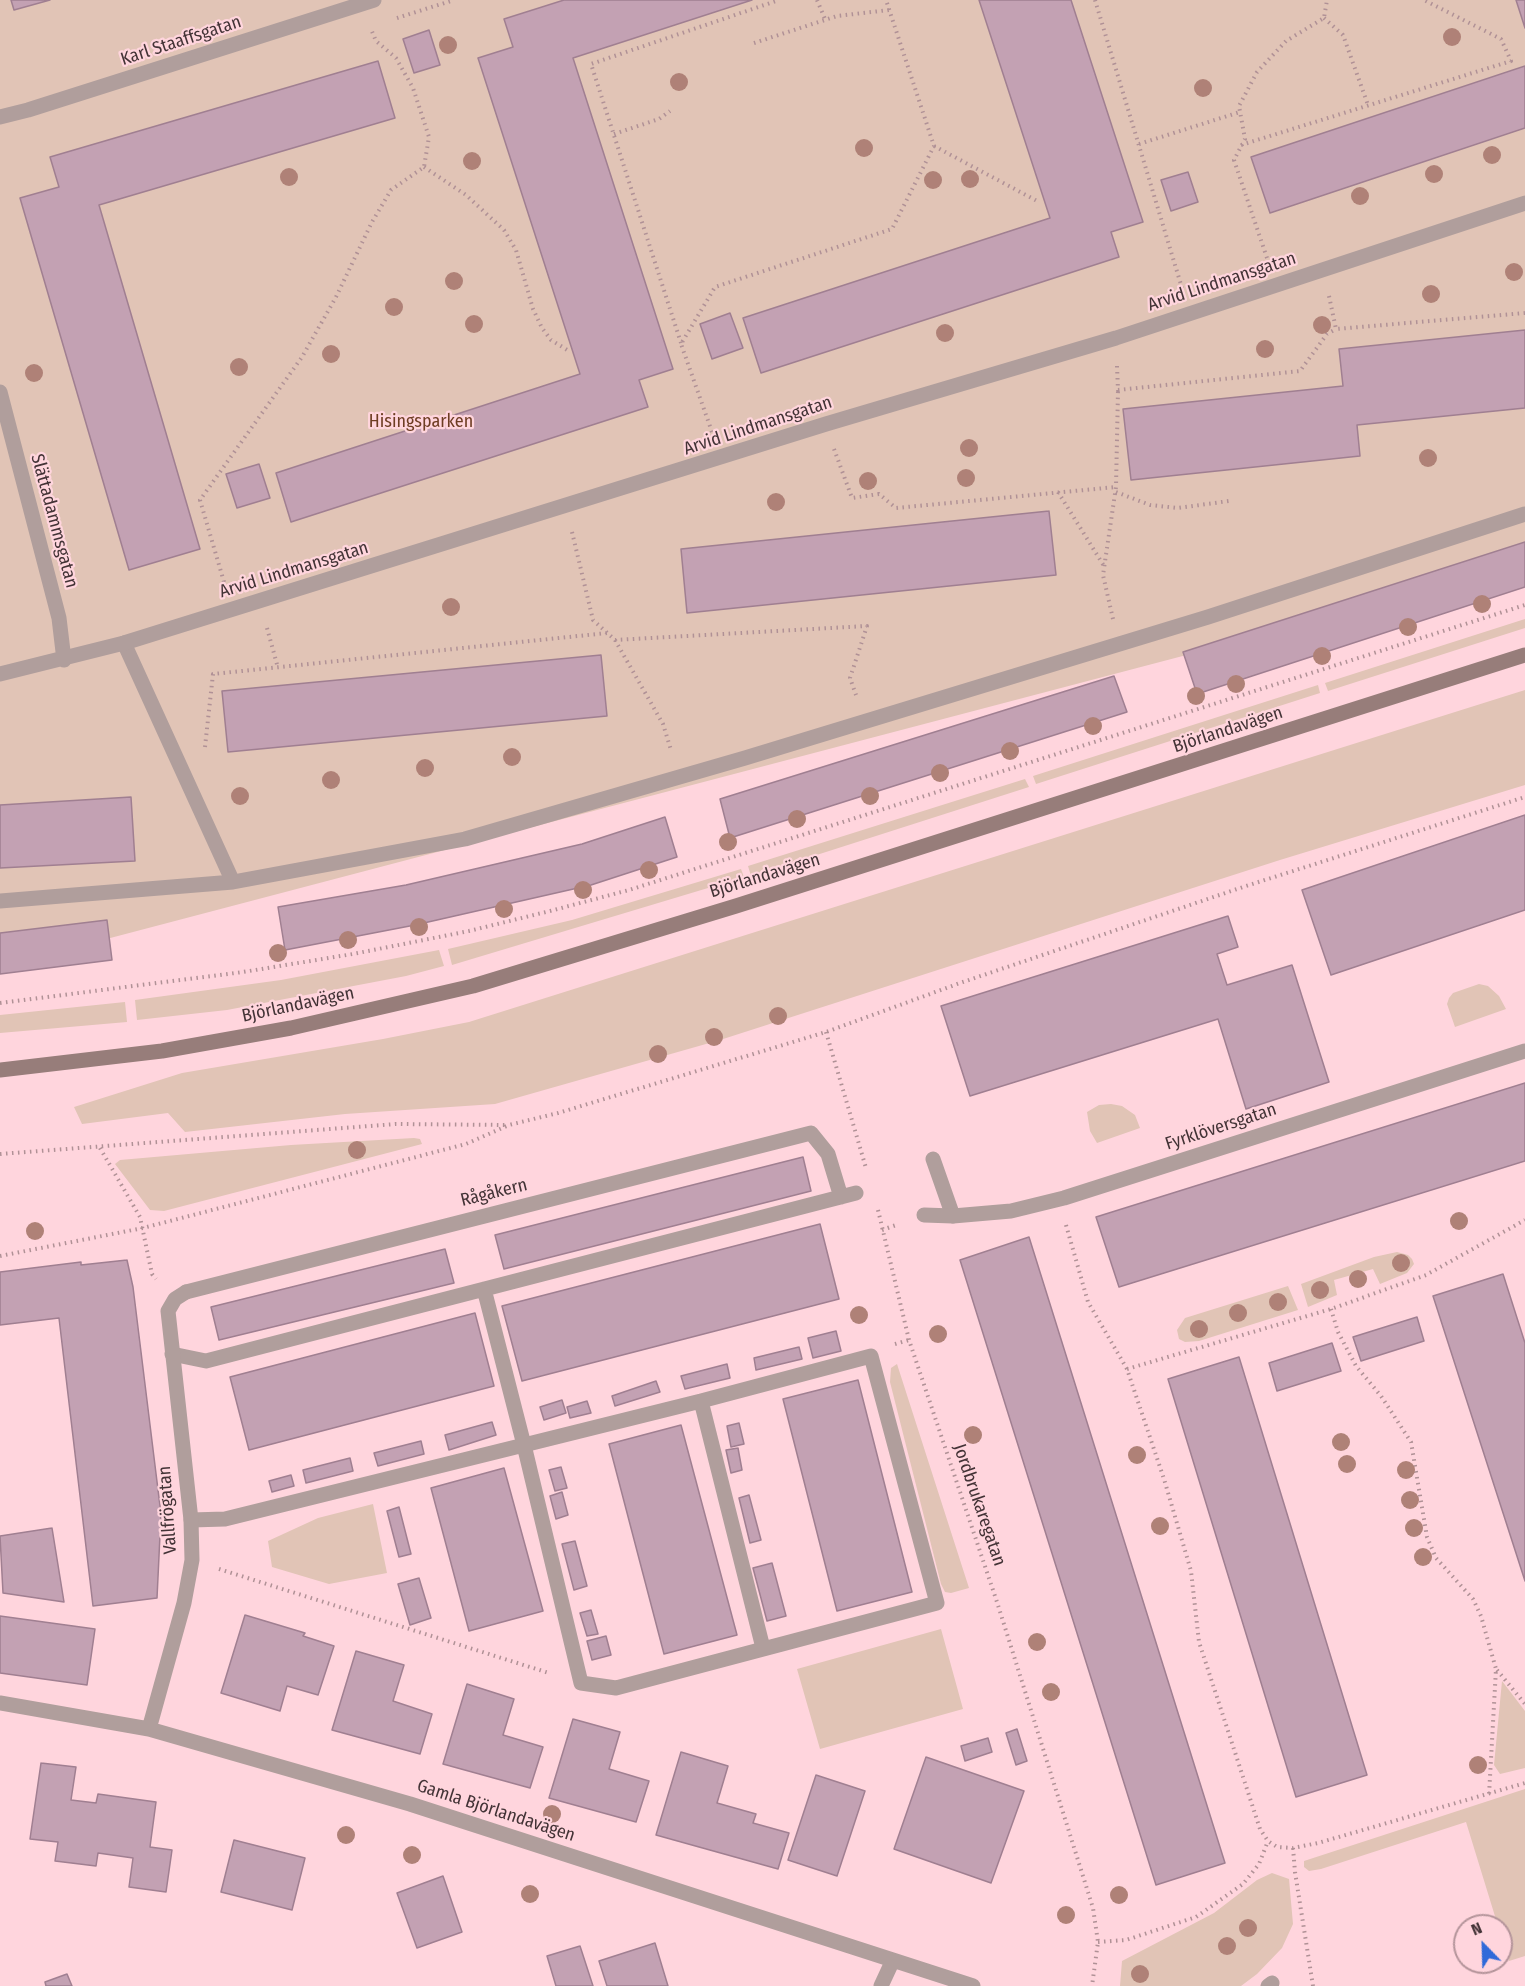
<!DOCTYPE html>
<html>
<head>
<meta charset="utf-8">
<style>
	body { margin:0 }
	#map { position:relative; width:1525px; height:1986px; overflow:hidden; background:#ffd5dd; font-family:"Fira Sans Condensed",sans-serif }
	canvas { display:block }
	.north { position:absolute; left:1453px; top:1914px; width:60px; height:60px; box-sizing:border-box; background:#ffd5dd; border:2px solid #b4949a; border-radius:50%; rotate:337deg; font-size:16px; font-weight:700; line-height:24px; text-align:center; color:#433336 }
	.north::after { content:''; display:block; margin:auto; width:21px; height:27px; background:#306ad9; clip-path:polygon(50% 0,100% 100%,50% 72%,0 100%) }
</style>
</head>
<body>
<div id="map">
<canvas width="1525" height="1986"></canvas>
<div class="north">N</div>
</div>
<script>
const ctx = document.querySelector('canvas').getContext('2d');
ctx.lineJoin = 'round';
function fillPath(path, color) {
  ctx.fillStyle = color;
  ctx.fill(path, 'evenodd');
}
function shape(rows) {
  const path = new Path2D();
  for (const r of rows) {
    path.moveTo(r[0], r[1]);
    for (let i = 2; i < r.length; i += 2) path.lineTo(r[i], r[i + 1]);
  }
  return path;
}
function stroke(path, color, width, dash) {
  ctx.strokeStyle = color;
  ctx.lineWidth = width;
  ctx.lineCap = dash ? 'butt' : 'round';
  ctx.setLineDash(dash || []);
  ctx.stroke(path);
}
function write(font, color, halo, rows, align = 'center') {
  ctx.font = font + ' "Fira Sans Condensed",sans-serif';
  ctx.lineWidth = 4.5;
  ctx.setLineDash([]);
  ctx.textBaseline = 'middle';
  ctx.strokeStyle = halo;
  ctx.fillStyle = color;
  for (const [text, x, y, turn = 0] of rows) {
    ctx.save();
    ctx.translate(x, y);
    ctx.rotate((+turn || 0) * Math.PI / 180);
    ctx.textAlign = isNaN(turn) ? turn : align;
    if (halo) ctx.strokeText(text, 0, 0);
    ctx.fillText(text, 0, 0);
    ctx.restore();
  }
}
fillPath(shape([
	[0,0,1525,0,1525,566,0,967],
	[1525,619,1525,628,1328,691,1325,683],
	[1318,685,1320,693,1036,784,1033,776],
	[1525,690,1525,785,1280,860,720,1040,495,1104,345,1114,185,1132,168,1113,82,1124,74,1107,182,1073,383,1039,469,1022],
	[1025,779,1029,787,751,876,748,866],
	[741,869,744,877,718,885,452,965,448,949,572,920],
	[439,950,444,966,406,976,227,1010,137,1020,135,1000,281,980],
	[1479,984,1488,986,1499,996,1506,1009,1455,1027,1447,1004,1449,998,1453,993],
	[125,1002,127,1022,0,1033,0,1015],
	[1111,1104,1122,1106,1135,1115,1140,1128,1097,1143,1090,1131,1087,1112,1099,1105],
	[414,1138,420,1139,422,1144,164,1211,150,1210,115,1164,120,1160,291,1145],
	[1397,1252,1408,1255,1412,1259,1414,1264,1407,1273,1380,1284,1373,1269,1334,1280,1337,1295,1308,1307,1301,1284,1374,1257],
	[1288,1286,1298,1310,1199,1341,1185,1342,1179,1339,1177,1330,1185,1318],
	[897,1364,969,1588,951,1593,945,1592,941,1584,890,1382,891,1368],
	[373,1504,387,1573,329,1584,272,1567,268,1541,318,1518],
	[941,1629,963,1709,820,1749,797,1669],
	[1502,1681,1525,1711,1525,1768,1500,1774,1494,1765],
	[1525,1789,1525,1956,1509,1961,1501,1926,1498,1926,1466,1822,1321,1869,1309,1871,1304,1867,1304,1861],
	[1272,1873,1289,1879,1293,1924,1282,1948,1257,1974,1241,1986,1120,1986,1122,1961,1214,1913,1257,1880]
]), '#e1c4b6');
const building = shape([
	[11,0,50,0,14,10,11,0],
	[564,0,752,0,573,58,673,369,639,380,648,407,291,522,276,473,580,374,478,58,513,47,504,19,564,0],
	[979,0,1071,0,1143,222,1111,232,1119,257,761,373,743,318,1050,218,979,0],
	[1516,0,1525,0,1525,28,1516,0],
	[429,30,440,65,414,73,403,39,429,30],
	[378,61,395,118,99,205,200,549,129,570,20,198,59,187,50,157,378,61],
	[1525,66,1525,128,1270,213,1251,157,1525,66],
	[1188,172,1198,202,1171,211,1161,180,1188,172],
	[730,313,743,348,712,359,700,324,730,313],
	[1525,330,1525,408,1357,425,1360,456,1131,480,1123,409,1343,386,1339,349,1525,330],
	[259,464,270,498,237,508,226,474,259,464],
	[1049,511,1056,575,687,613,681,549,1049,511],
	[1525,542,1525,587,1197,694,1183,652,1525,542],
	[601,655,607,716,228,752,222,691,601,655],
	[1114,676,1127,712,730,838,720,799,1114,676],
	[131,797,135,861,0,868,0,805,131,797],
	[1525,815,1525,910,1331,975,1302,890,1525,815],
	[665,817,677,857,591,885,415,925,285,950,278,907,406,885,582,844,665,817],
	[1228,916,1238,947,1217,954,1227,985,1292,965,1329,1082,1246,1109,1218,1019,970,1096,941,1006,1228,916],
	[107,920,112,960,0,974,0,933,107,920],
	[1525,1083,1525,1161,1119,1287,1096,1217,1525,1083],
	[803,1157,811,1191,504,1269,495,1235,803,1157],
	[820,1224,839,1299,522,1381,502,1306,820,1224],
	[1029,1237,1225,1863,1156,1885,960,1260,1029,1237],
	[445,1249,454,1283,219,1340,211,1307,445,1249],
	[127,1260,133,1287,161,1514,157,1598,93,1606,59,1318,0,1325,0,1272,81,1262,81,1265,127,1260],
	[1503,1274,1525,1343,1525,1581,1433,1296,1503,1274],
	[475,1313,494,1386,249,1450,230,1377,475,1313],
	[1417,1317,1424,1341,1361,1361,1353,1337,1417,1317],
	[836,1331,841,1351,813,1358,808,1338,836,1331],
	[1332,1343,1341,1371,1277,1391,1269,1363,1332,1343],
	[799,1347,802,1359,756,1370,754,1358,799,1347],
	[1239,1357,1367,1775,1296,1797,1168,1379,1239,1357],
	[727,1364,730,1378,685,1389,681,1376,727,1364],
	[858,1380,912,1592,837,1611,783,1399,858,1380],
	[656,1381,660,1392,615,1406,612,1396,656,1381],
	[562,1400,566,1413,544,1420,540,1407,562,1400],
	[587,1401,591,1413,570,1418,567,1407,587,1401],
	[492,1422,496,1435,449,1450,445,1435,492,1422],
	[739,1423,744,1444,731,1447,727,1426,739,1423],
	[681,1425,737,1635,664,1654,609,1444,681,1425],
	[421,1441,424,1454,378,1466,374,1453,421,1441],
	[738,1448,742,1470,731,1473,726,1450,738,1448],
	[350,1458,353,1471,306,1483,303,1470,350,1458],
	[561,1467,567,1488,555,1491,549,1470,561,1467],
	[504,1468,543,1611,469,1631,431,1488,504,1468],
	[291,1475,294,1486,272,1492,269,1481,291,1475],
	[562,1492,568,1515,556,1519,550,1496,562,1492],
	[749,1495,761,1540,750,1543,739,1498,749,1495],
	[399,1507,411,1554,399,1557,387,1511,399,1507],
	[52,1528,64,1602,3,1593,0,1536,52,1528],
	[575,1541,587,1586,574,1590,562,1544,575,1541],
	[772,1563,786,1616,767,1621,753,1568,772,1563],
	[419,1578,431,1618,410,1625,398,1584,419,1578],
	[591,1610,598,1634,587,1636,580,1613,591,1610],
	[245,1615,305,1633,303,1636,334,1646,318,1695,287,1686,280,1711,221,1693,245,1615],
	[0,1616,95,1629,87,1685,0,1673,0,1616],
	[606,1636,611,1655,592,1660,587,1641,606,1636],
	[356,1651,404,1665,393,1701,432,1714,420,1754,332,1730,356,1651],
	[467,1684,514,1699,503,1735,543,1747,530,1788,443,1764,467,1684],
	[573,1719,620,1732,609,1769,649,1781,636,1822,549,1798,573,1719],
	[1017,1729,1027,1761,1016,1765,1006,1733,1017,1729],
	[988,1738,992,1752,965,1761,961,1746,988,1738],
	[681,1752,728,1766,717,1803,756,1814,753,1823,789,1833,778,1869,656,1835,681,1752],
	[926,1757,1024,1791,991,1883,894,1849,926,1757],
	[41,1763,76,1767,71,1800,96,1803,98,1794,156,1802,150,1847,172,1850,166,1892,129,1887,133,1858,98,1853,96,1866,55,1861,58,1842,30,1839,41,1763],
	[816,1775,865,1791,837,1876,788,1860,816,1775],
	[234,1840,305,1858,292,1910,221,1892,234,1840],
	[443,1876,462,1932,417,1948,397,1893,443,1876],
	[655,1943,668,1986,607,1986,599,1961,655,1943],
	[580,1946,593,1986,556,1986,547,1956,580,1946],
	[67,1974,72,1986,46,1986,45,1982,67,1974]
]);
fillPath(building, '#c3a1b3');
stroke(building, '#a07f91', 1.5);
stroke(shape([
	[817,0,825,19],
	[1095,0,1182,288],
	[397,18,454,0],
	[1324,18,1343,35,1368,105],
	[754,43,837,16,889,10],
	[614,134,659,119,670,111],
	[1139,144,1240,112],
	[1241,145,1511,61,1501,39,1424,0],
	[934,146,1039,202],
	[424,167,466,195,504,230,516,250,533,309,542,328,551,340,569,351],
	[1267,258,1234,160,1245,139,1239,106,1257,72,1286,41,1324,18,1327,0],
	[1329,296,1336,329,1525,313],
	[681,343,591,64,779,0],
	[1117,366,1118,390,1300,371,1327,334,1336,329],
	[712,432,681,344,715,287,892,229,934,146,886,0],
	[834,449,852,498,879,494,896,508,1116,487],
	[1058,492,1104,566],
	[1116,492,1150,505,1178,508,1229,501],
	[572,532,593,620,615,640,867,626,850,678,856,695],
	[224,582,200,500,302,357,336,297,372,222,391,190,424,167,429,137,413,88,396,58,376,41,371,29],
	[1113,619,1103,575,1116,487,1118,390],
	[267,628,278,668],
	[615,640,663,724,671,750],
	[205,747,213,674,607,633],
	[0,1003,243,972,353,954,469,931,550,911,629,890,1525,605],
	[826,1032,866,1168],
	[100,1148,140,1217,152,1274,156,1279],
	[0,1154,396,1124,508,1125],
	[878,1210,909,1340,997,1602,1093,1908,1098,1942,1092,1986],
	[1066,1225,1088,1302,1127,1369,1164,1479,1191,1571,1199,1642,1260,1829,1268,1841,1277,1847,1293,1848,1318,1843,1525,1783],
	[882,1230,899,1224],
	[0,1256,143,1228,466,1144,509,1125,558,1113,826,1032,960,983,1246,886,1525,797],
	[1331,1309,1338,1332,1356,1366,1381,1396,1411,1442,1427,1537,1436,1558,1473,1599,1481,1616,1496,1669,1489,1795],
	[895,1344,909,1340],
	[1127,1369,1331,1309,1426,1275,1525,1220],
	[219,1569,549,1673],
	[1497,1670,1525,1704],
	[1293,1848,1295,1872,1313,1986],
	[1098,1942,1126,1940,1196,1917,1243,1884,1259,1864,1268,1841]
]), '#b09196', 4, [1.5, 4.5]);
stroke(shape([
	[124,643,233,882,465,839,745,758,1208,617,1525,514],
	[0,901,233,882],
	[933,1159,953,1216],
	[186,1292,811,1133,828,1154,841,1197],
	[172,1354,206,1361,856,1193],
	[701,1401,763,1648],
	[191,1520,225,1519,524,1445,701,1401,871,1356,937,1603,616,1688,581,1683,524,1445,484,1289],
	[1268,1986,1272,1983]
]), '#b09e9c', 15);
stroke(shape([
	[0,117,28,110,374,0],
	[0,392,59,618,64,660],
	[0,674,124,643,826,424,1116,338,1525,203],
	[924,1215,953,1216,1011,1211,1064,1198,1525,1051],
	[0,1703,149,1729,410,1804,973,1986],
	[149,1729,184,1603,192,1560,191,1520,168,1311,175,1299,186,1292],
	[881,1986,893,1960]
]), '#b09e9c', 15);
stroke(shape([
	[0,1070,162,1051,291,1028,473,986,736,906,1525,655]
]), '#977d7a', 15);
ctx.fillStyle = '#af8177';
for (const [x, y] of [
	[1452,37],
	[448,45],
	[679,82],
	[1203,88],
	[864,148],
	[1492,155],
	[472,161],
	[1434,174],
	[289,177],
	[970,179],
	[933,180],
	[1360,196],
	[1514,272],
	[454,281],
	[1431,294],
	[394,307],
	[474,324],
	[1322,325],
	[945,333],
	[1265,349],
	[331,354],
	[239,367],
	[34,373],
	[969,448],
	[1428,458],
	[966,478],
	[868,481],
	[776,502],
	[1482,604],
	[451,607],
	[1408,627],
	[1322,656],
	[1236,684],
	[1196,696],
	[1093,726],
	[1010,751],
	[512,757],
	[425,768],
	[940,773],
	[331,780],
	[240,796],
	[870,796],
	[797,819],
	[728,842],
	[649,870],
	[583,890],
	[504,909],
	[419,927],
	[348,940],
	[278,953],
	[778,1016],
	[714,1037],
	[658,1054],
	[357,1150],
	[1459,1221],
	[35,1231],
	[1401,1263],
	[1358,1279],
	[1320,1290],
	[1278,1302],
	[1238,1313],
	[859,1315],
	[1199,1329],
	[938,1334],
	[973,1435],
	[1341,1442],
	[1137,1455],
	[1347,1464],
	[1406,1470],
	[1410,1500],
	[1160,1526],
	[1414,1528],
	[1423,1557],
	[1037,1642],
	[1051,1692],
	[1478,1765],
	[552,1814],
	[346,1835],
	[412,1855],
	[530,1894],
	[1119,1895],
	[1066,1915],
	[1248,1928],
	[1227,1946],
	[1140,1974]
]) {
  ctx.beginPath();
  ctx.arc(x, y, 9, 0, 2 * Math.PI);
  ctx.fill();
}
write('18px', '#433336', '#ffd5dd', [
	["Karl Staaffsgatan",181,41,-18],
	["Arvid Lindmansgatan",1222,282,-18],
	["Arvid Lindmansgatan",758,426,-18],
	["Slättadammsgatan",54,521,75],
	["Arvid Lindmansgatan",294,570,-17],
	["Björlandavägen",1228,730,-18],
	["Björlandavägen",765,876,-17],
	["Björlandavägen",298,1005,-12],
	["Fyrklöversgatan",1221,1127,-18],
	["Rågåkern",494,1193,-14],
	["Jordbrukaregatan",979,1505,71],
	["Vallfrögatan",168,1510,-94],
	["Gamla Björlandavägen",496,1811,18]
]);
write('18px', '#6e3d23', '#ffd5dd', [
	["Hisingsparken",421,422]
]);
</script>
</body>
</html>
